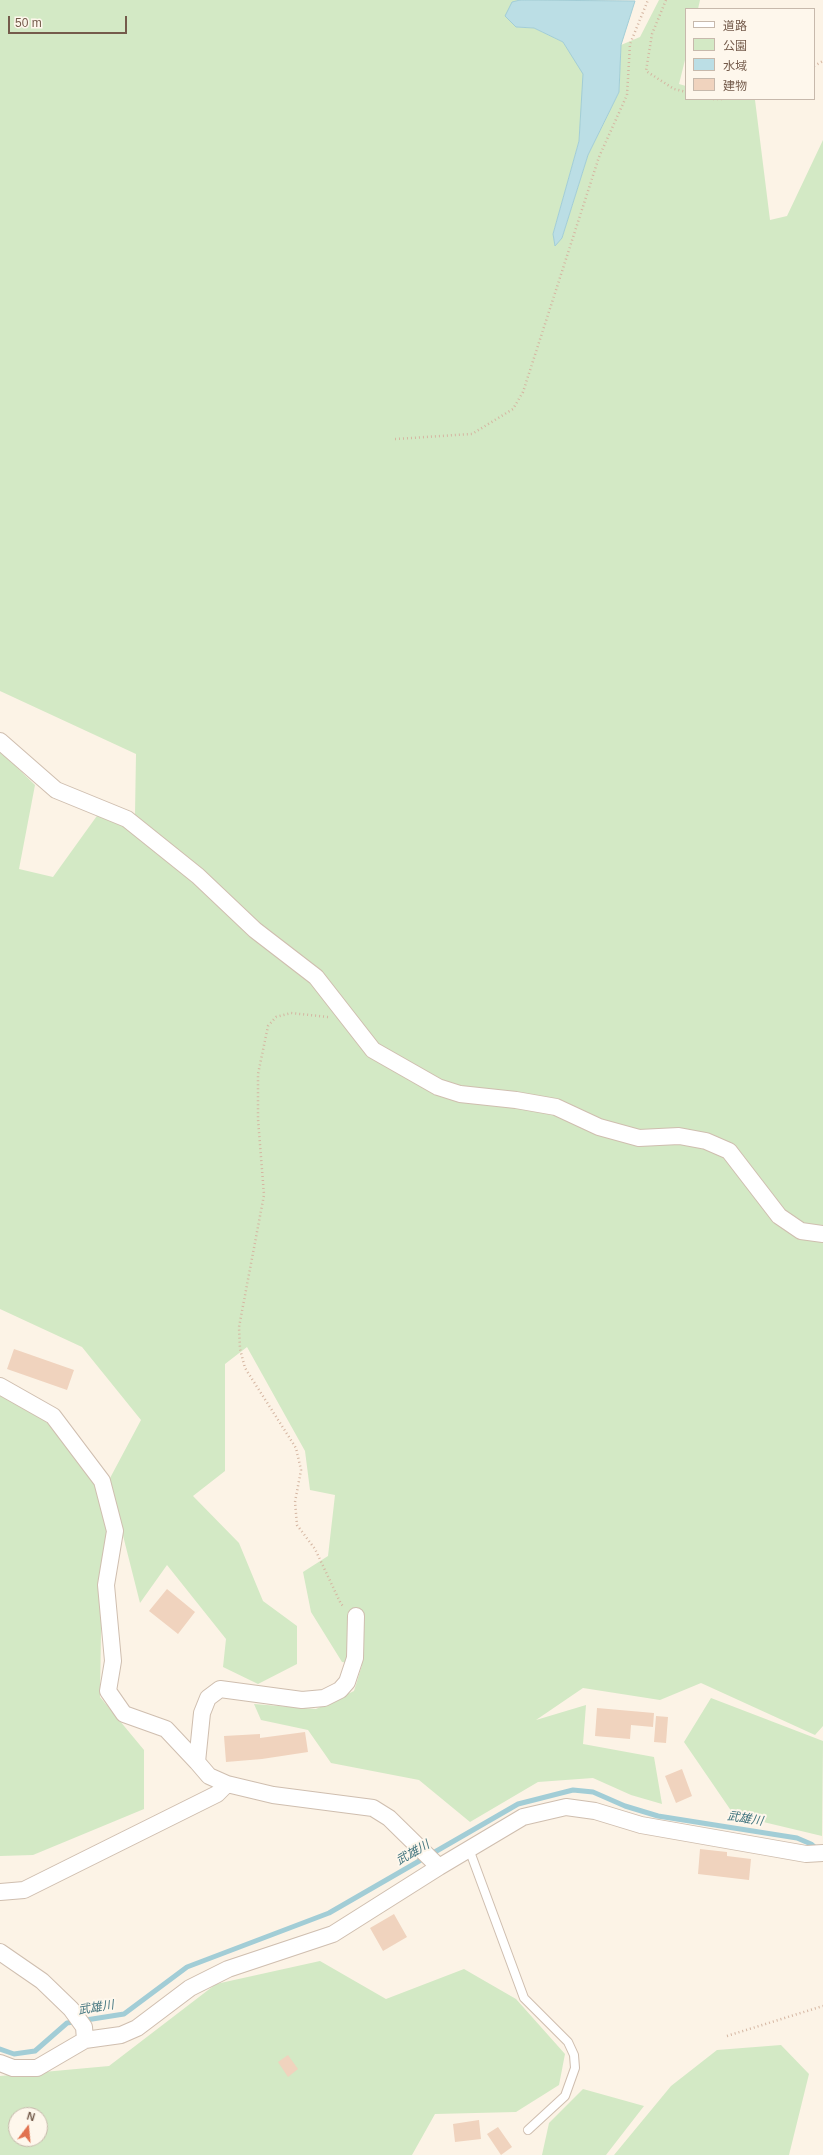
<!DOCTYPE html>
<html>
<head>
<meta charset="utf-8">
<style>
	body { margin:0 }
	#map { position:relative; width:823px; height:2155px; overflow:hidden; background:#fcf3e6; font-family:Arial,"Noto Sans JP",sans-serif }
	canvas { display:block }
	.legend { position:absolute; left:685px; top:8px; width:130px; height:92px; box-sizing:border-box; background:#fef7ec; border:1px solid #c7b9ac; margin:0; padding:5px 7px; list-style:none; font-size:12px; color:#745b4b }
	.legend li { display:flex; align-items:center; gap:8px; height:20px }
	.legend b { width:20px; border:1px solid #c7b9ac }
	.north { position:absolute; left:8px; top:2107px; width:40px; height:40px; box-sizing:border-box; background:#fef7ec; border:1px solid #c7b9ac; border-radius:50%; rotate:16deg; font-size:11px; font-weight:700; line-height:16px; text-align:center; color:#745b4b }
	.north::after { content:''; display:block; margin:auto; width:14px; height:18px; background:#e1724f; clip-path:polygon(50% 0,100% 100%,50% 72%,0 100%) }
	.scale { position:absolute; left:8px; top:16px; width:119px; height:18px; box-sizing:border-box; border:2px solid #745b4b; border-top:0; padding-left:5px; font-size:12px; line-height:14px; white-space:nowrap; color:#745b4b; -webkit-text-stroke:3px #fef7ec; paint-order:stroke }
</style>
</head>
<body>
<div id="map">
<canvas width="823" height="2155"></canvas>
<ul class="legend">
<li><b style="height:5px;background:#fff"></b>道路</li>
<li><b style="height:11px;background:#d3e9c5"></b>公園</li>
<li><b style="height:11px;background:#bbdee5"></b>水域</li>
<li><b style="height:11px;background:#f0d3be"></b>建物</li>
</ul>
<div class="north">N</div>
<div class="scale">50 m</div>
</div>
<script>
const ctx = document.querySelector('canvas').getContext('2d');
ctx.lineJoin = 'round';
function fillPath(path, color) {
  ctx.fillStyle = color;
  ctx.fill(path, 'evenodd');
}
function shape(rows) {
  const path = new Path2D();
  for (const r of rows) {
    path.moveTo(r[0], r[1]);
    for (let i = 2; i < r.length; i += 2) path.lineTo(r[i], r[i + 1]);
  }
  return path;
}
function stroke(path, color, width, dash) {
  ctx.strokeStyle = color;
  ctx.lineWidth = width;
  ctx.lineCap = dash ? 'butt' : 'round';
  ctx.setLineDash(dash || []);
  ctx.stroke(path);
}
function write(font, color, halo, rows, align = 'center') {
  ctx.font = font + ' Arial,"Noto Sans JP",sans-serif';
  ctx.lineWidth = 4;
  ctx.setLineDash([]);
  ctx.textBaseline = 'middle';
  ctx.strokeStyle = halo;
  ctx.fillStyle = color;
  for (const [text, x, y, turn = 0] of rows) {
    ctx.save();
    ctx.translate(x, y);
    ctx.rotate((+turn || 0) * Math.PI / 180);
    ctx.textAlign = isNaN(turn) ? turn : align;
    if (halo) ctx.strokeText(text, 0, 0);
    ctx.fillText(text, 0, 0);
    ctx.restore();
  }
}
fillPath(shape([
	[0,0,520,0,512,2,516,27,534,28,563,42,584,74,579,141,553,234,555,245,562,238,588,155,619,92,621,45,640,37,659,0,700,0,698,9,686,9,686,56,679,84,686,86,686,99,755,100,770,220,787,216,823,140,823,1726,815,1735,701,1683,660,1700,583,1688,536,1720,586,1705,583,1744,654,1757,662,1804,631,1795,593,1778,538,1782,470,1822,419,1780,331,1763,308,1730,261,1720,254,1704,316,1709,354,1691,362,1665,342,1662,311,1612,303,1572,328,1556,335,1495,310,1490,305,1451,247,1347,225,1364,225,1471,193,1496,239,1543,263,1601,297,1626,297,1664,258,1684,223,1667,226,1639,167,1565,140,1603,109,1480,141,1420,82,1347,0,1309,0,751,35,785,19,869,53,877,99,813,135,814,136,754,0,691],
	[0,1391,49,1424,96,1485,109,1528,102,1566,100,1697,144,1750,144,1809,33,1855,0,1856],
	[711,1698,823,1741,822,1836,734,1815,684,1742],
	[320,1961,386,1999,464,1969,516,1999,565,2054,559,2085,516,2112,435,2114,412,2155,0,2155,0,2076,109,2066,216,1984],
	[16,2115,40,2115,40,2139,16,2139],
	[781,2045,809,2074,789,2155,614,2155,671,2086,717,2050],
	[583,2089,644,2106,606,2155,542,2155,549,2123]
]), '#d3e9c5');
const water = shape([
	[520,0,635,1,621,45,619,92,588,155,562,238,555,246,553,234,579,141,583,74,563,42,534,28,516,27,505,16,512,2,520,0]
]);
fillPath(water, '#bbdee5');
stroke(water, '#a2cdd6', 1);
stroke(shape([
	[0,2049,14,2054,35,2051,67,2023,124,2014,187,1967,329,1913,518,1804,573,1790,593,1792,625,1806,658,1816,797,1838,811,1844,818,1850]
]), '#a2cdd6', 5);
fillPath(shape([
	[14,1349,74,1370,67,1390,7,1369],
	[167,1589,195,1612,178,1634,149,1611],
	[597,1708,654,1713,653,1727,631,1725,630,1739,595,1736],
	[656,1716,668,1717,666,1743,654,1742],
	[305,1732,308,1752,262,1759,226,1762,224,1736,260,1734,260,1738],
	[682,1769,692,1796,676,1803,665,1776],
	[700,1849,727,1852,727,1856,751,1859,749,1880,698,1874],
	[394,1914,407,1937,383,1951,370,1928],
	[288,2055,298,2069,288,2077,278,2062],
	[479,2120,481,2139,455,2142,453,2124],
	[498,2127,512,2147,501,2155,487,2134]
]), '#f0d3be');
const lane = shape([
	[469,1849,524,1998,568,2042,574,2055,575,2068,565,2096,528,2130]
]);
const street = shape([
	[0,741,56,790,127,819,198,876,255,930,316,977,373,1050,438,1087,460,1094,516,1100,556,1107,599,1127,639,1138,679,1136,706,1141,729,1151,779,1216,801,1231,823,1234],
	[0,1386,53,1416,102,1481,115,1531,106,1585,113,1661,108,1691,124,1714,166,1729,197,1762],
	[356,1616,355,1658,347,1682,340,1690,324,1698,302,1700,220,1689,208,1698,202,1713,197,1762,209,1776,227,1784,273,1795,373,1808,389,1818,439,1867],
	[0,1892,24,1890,217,1794,227,1784],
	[0,1952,42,1981,71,2009,84,2027,85,2040],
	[0,2063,13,2068,37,2068,85,2040,121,2035,137,2028,190,1988,228,1969,333,1934,439,1867,523,1817,566,1807,595,1811,641,1825,806,1854,823,1853]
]);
stroke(lane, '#cfbeaf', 10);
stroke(street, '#cfbeaf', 18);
stroke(shape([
	[666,0,652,34,646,71,674,89,686,92],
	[814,66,823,61],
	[713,99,725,99],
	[395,439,472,434,513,409,523,392,599,157,627,95,630,44,648,0],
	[328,1017,291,1013,276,1017,268,1026,258,1074,258,1119,264,1195,239,1327,240,1349,245,1368,296,1448,301,1470,295,1502,297,1525,315,1549,341,1604,344,1607],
	[727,2036,823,2006]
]), '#d5b6a2', 2.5, [1, 3]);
stroke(lane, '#fff', 8);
stroke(street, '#fff', 16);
write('italic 12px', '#43757f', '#fef7ec', [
	["武雄川",745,1819,9],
	["武雄川",413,1853,-30],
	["武雄川",96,2008,-9]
]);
</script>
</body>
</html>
